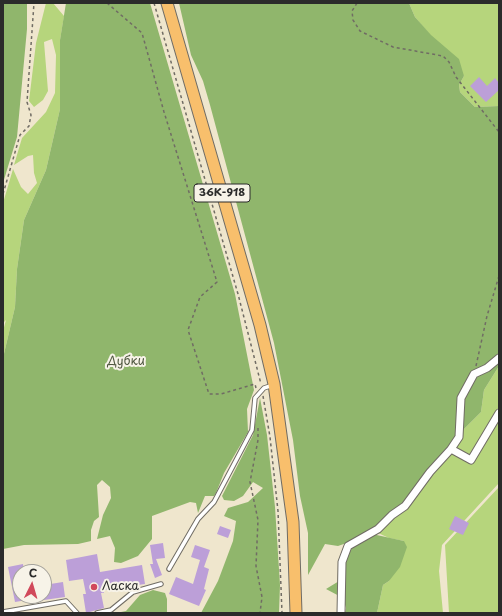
<!DOCTYPE html>
<html>
<head>
<meta charset="utf-8">
<style>
	body { margin:0 }
	#map { position:relative; width:502px; height:616px; overflow:hidden; background:#efe6cd; font-family:"Playpen Sans",sans-serif }
	canvas { display:block }
	.frame { position:absolute; inset:0; border:4px solid #2b2b2b; pointer-events:none }
	.north { position:absolute; left:12px; top:564px; width:40px; height:40px; box-sizing:border-box; background:#f7f3e8; border:1px solid #a5a39c; border-radius:50%; rotate:5deg; font-size:11px; font-weight:700; line-height:16px; text-align:center; color:#2b2b2b }
	.north::after { content:''; display:block; margin:auto; width:14px; height:18px; background:#d1495b; clip-path:polygon(50% 0,100% 100%,50% 72%,0 100%) }
</style>
</head>
<body>
<div id="map">
<canvas width="502" height="616"></canvas>
<div class="frame"></div>
<div class="north">С</div>
</div>
<script>
const ctx = document.querySelector('canvas').getContext('2d');
ctx.lineJoin = 'round';
function fillPath(path, color) {
  ctx.fillStyle = color;
  ctx.fill(path, 'evenodd');
}
function shape(rows) {
  const path = new Path2D();
  for (const r of rows) {
    path.moveTo(r[0], r[1]);
    for (let i = 2; i < r.length; i += 2) path.lineTo(r[i], r[i + 1]);
  }
  return path;
}
function stroke(path, color, width, dash) {
  ctx.strokeStyle = color;
  ctx.lineWidth = width;
  ctx.lineCap = dash ? 'butt' : 'round';
  ctx.setLineDash(dash || []);
  ctx.stroke(path);
}
function write(font, color, halo, rows, align = 'center') {
  ctx.font = font + ' "Playpen Sans",sans-serif';
  ctx.lineWidth = 4;
  ctx.setLineDash([]);
  ctx.textBaseline = 'middle';
  ctx.strokeStyle = halo;
  ctx.fillStyle = color;
  for (const [text, x, y, turn = 0] of rows) {
    ctx.save();
    ctx.translate(x, y);
    ctx.rotate((+turn || 0) * Math.PI / 180);
    ctx.textAlign = isNaN(turn) ? turn : align;
    if (halo) ctx.strokeText(text, 0, 0);
    ctx.fillText(text, 0, 0);
    ctx.restore();
  }
}
fillPath(shape([
	[46,3,53,3,64,16,60,40,60,109,46,170,24,220,17,269,15,307,3,358,3,331,6,320,3,323,3,203,13,169,21,187,28,194,37,183,34,173,33,155,28,156,14,165,22,138,46,112,55,93,56,55,52,39,44,42,48,91,43,100,34,107,29,101,36,43],
	[409,3,499,4,499,106,475,107,460,92,459,85,464,76,415,17],
	[499,366,499,483,442,545,439,571,443,613,377,613,383,585,389,581,404,541,389,538,378,533,461,432,481,412,484,390],
	[499,487,499,613,449,613,445,545]
]), '#b6d57c');
fillPath(shape([
	[3,3,27,3,27,29,17,137,3,183],
	[66,3,150,3,235,294,254,390,247,409,248,432,224,473,216,493,214,496,205,496,198,513,196,503,190,502,152,516,152,539,138,556,121,563,114,562,115,548,110,536,97,539,103,515,111,498,110,487,102,480,97,485,99,517,94,521,91,530,91,541,78,544,24,545,3,549,3,358,15,307,17,269,24,220,46,170,60,109,60,40],
	[179,3,409,3,415,17,431,35,459,59,464,76,459,85,460,92,475,107,499,106,499,366,484,390,481,412,461,432,393,517,355,540,338,546,325,544,308,575,308,533,300,496,293,440,274,343,210,105,203,81,191,55],
	[260,398,267,435,275,507,280,585,279,613,201,613,218,581,233,541,236,521,224,516,228,508,248,502,263,488,253,482,243,496,234,501,224,500,222,496,253,435],
	[372,534,404,541,407,547,400,567,389,581,383,585,377,613,345,613,346,608,343,598,326,589,344,578,343,557,355,544],
	[153,590,165,593,167,599,167,613,116,613,126,611,140,595]
]), '#90b66c');
fillPath(shape([
	[479,77,487,86,495,78,499,83,499,90,486,102,470,86],
	[455,516,469,523,463,535,449,529],
	[220,526,231,530,228,538,217,534],
	[163,543,165,558,156,559,162,575,155,578,150,564,153,564,150,545],
	[195,545,210,550,204,567,209,569,204,589,206,590,199,606,169,594,176,577,193,584,200,560,191,557],
	[97,554,100,572,142,565,145,584,103,590,104,593,101,593,104,608,86,613,83,594,86,594,83,579,69,581,66,560],
	[23,564,24,572,20,572,20,596,33,596,33,599,15,602,8,567],
	[63,582,65,597,44,600,44,585]
]), '#bc9fd8');
const lane = shape([
	[169,569,198,519,214,502,252,430,255,398,264,388,273,385],
	[3,612,66,601,77,613],
	[97,613,111,610,133,592,161,584]
]);
const street = shape([
	[451,449,459,437,461,398,474,374,487,368,499,358],
	[341,613,342,562,348,546,378,529,392,515,405,506,430,472,451,449,471,460,499,413]
]);
const primary = shape([
	[167,3,260,325,274,384,293,522,296,613]
]);
stroke(lane, '#706c64', 5.5);
stroke(street, '#706c64', 9);
stroke(primary, '#706c64', 13);
stroke(shape([
	[107,3,142,33,164,112,217,282,200,297,188,330,209,394,221,394,255,384,256,388],
	[154,3,238,294,261,384],
	[357,3,352,11,353,20,360,31,393,47,443,56,449,62,456,77,499,132],
	[3,194,20,135,29,126,31,115,27,102,34,3],
	[476,366,487,316,499,276],
	[263,396,270,437,278,511,282,613],
	[258,428,258,440,250,482,258,520,256,566,262,597,260,613]
]), '#706c64', 1.5, [3, 3]);
stroke(lane, '#fff', 3.5);
stroke(street, '#fff', 7);
stroke(primary, '#f8bf6c', 11);
for (const [x, y, r, color] of [
	[94,587,4,"#d1495b"]
]) {
  const dot = new Path2D();
  dot.arc(x, y, r, 0, 2 * Math.PI);
  ctx.fillStyle = color;
  ctx.fill(dot);
  stroke(dot, '#f7f3e8', 1.5);
}
for (const [x, y, w] of [
	[222,193,56]
]) {
  const box = new Path2D();
  box.roundRect(x - w / 2, y - 9, w, 18, 3);
  ctx.fillStyle = '#f7f3e8';
  ctx.fill(box);
  stroke(box, '#2b2b2b', 1);
}
write('bold 11px', '#2b2b2b', null, [
	["36К-918",222,193]
]);
write('12px', '#4e563f', '#f7f3e8', [
	["Дубки",126,362]
]);
write('12px', '#2b2b2b', '#f7f3e8', [
	["Ласка",102,587]
], 'left');
</script>
</body>
</html>
